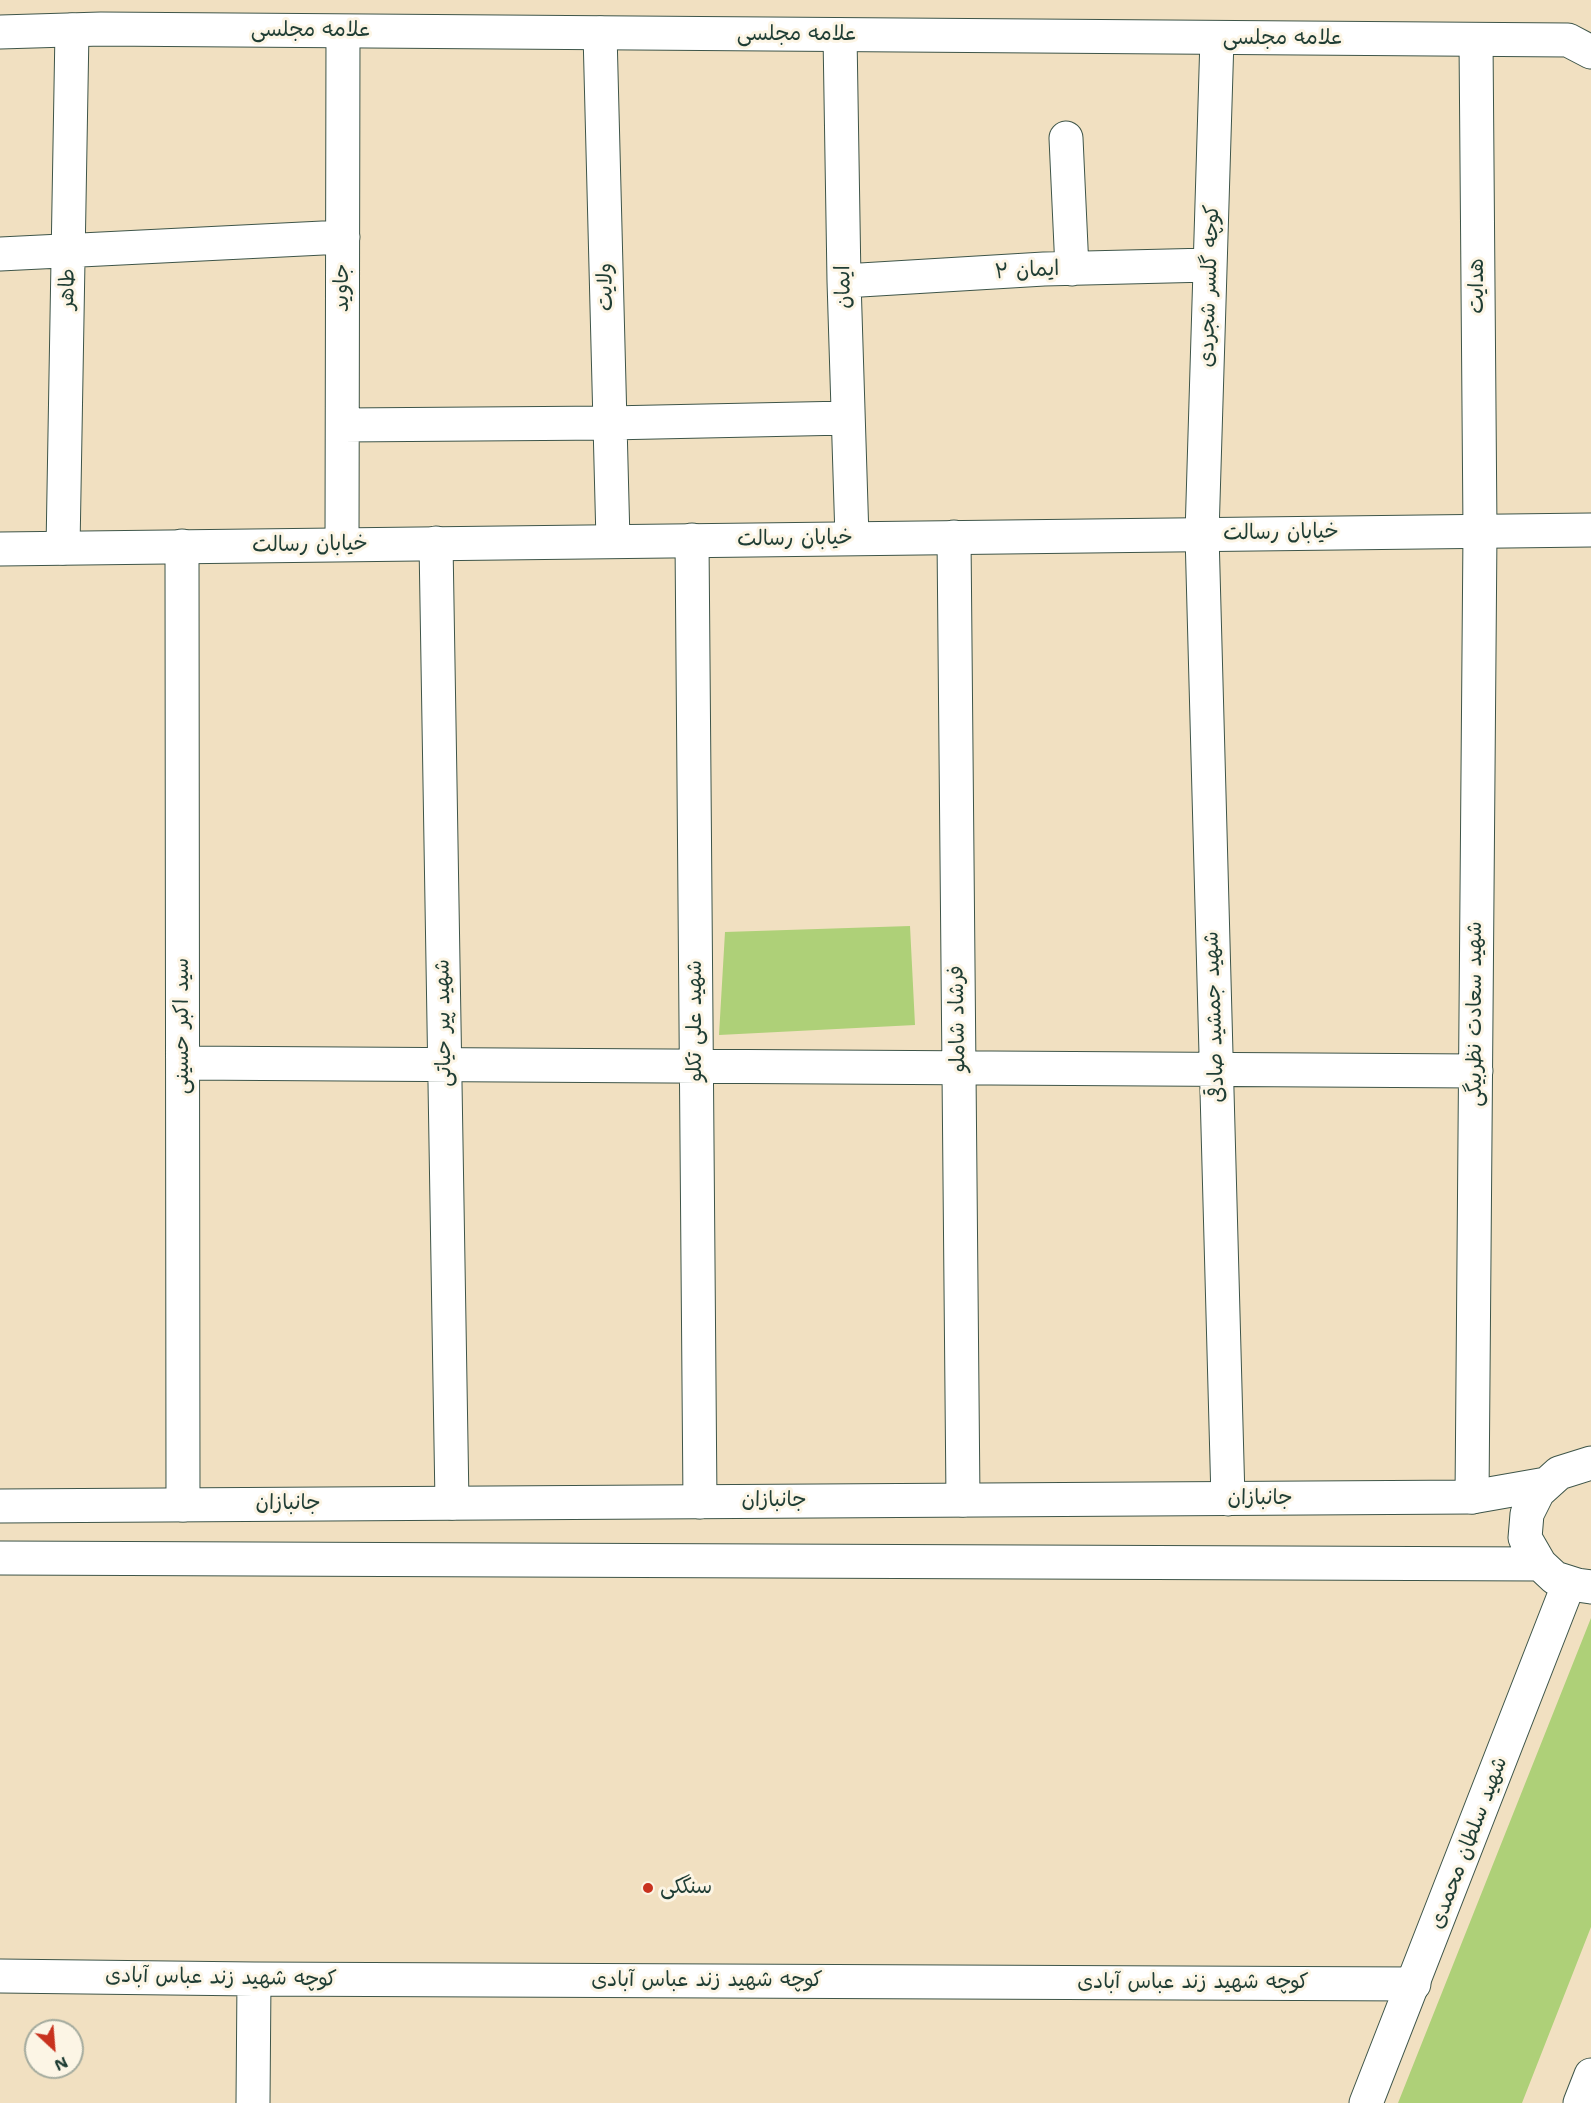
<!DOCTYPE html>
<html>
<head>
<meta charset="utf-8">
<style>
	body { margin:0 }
	#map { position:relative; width:1591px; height:2103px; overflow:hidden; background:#f1e0c1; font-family:"Shantell Sans",sans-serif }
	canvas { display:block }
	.north { position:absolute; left:24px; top:2019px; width:60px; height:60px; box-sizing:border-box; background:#fcf5e5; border:2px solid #a4ab9e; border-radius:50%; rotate:154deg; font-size:16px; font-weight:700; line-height:24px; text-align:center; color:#1f3d34 }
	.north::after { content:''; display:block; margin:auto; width:21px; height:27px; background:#c8321e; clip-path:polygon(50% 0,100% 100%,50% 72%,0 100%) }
</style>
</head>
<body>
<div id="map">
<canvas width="1591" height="2103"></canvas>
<div class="north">N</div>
</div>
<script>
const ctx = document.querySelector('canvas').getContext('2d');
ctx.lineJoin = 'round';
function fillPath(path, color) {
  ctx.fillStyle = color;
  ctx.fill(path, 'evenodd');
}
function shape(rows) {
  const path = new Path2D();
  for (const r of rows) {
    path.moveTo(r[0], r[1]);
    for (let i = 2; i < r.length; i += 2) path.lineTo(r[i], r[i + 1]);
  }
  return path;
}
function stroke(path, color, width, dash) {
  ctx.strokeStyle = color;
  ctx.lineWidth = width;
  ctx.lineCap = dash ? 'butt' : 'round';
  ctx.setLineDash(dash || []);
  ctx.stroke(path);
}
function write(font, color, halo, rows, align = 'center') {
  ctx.font = font + ' "Shantell Sans","Playpen Sans Arabic",sans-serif';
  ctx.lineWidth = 6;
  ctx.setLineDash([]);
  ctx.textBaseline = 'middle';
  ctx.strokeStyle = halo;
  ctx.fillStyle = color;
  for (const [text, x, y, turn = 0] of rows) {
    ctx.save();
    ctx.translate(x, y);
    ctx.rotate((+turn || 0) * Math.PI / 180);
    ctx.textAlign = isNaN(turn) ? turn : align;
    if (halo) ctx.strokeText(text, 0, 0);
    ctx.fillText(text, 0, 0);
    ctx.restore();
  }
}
fillPath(shape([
	[910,926,915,1025,719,1035,725,932],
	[1591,1618,1591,1927,1522,2103,1398,2103]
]), '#aed078');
const minor = shape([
	[600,33,613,541],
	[840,35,844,281,852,538],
	[1217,38,1202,534,1228,1499],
	[1066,138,1072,269],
	[0,254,343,237],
	[844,281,1044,269,1210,265],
	[343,425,609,423,848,418],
	[954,537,963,1500],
	[692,540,700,1502],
	[436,543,452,1503],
	[342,544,343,32],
	[182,546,183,1505],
	[63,548,72,30],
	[183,1063,1476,1071],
	[1472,1497,1480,531,1476,40],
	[0,1976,254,1979,1414,1984],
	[253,2103,254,1979]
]);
const tertiary = shape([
	[0,32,101,29,1568,40,1591,52],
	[0,549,1591,530],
	[1366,2103,1569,1583],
	[1580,2103,1591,2075]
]);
const secondary = shape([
	[1591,1463,1559,1473,1538,1492,1527,1514,1525,1538,1540,1564,1555,1578,1577,1585,1591,1587],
	[0,1506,1472,1497,1546,1484],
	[0,1558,1540,1564]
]);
stroke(minor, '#3e5549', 35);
stroke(tertiary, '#3e5549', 35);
stroke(secondary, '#3e5549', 35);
stroke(minor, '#fff', 33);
stroke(tertiary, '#fff', 33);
stroke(secondary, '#fff', 33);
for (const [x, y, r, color] of [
	[648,1888,6,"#c8321e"]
]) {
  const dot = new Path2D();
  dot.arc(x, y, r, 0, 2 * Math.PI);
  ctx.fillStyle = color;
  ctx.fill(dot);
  stroke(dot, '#fcf5e5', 2);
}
write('21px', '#1f3d34', '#fcf5e5', [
	["علامه مجلسی",311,31],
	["علامه مجلسی",797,35],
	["علامه مجلسی",1283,39],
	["ایمان ۲",1027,271,-3],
	["کوچه گلسر شجردی",1210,286,-88],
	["هدایت",1478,286,-90],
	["ولایت",606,287,-91],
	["ایمان",844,287,-91],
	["جاوید",343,288,-90],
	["طاهر",68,289,-89],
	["خیابان رسالت",1281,533,-1],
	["خیابان رسالت",795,539,-1],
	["خیابان رسالت",310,545,-1],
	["شهید سعادت نظربیگی",1476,1014,-90],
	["شهید جمشید صادقی",1215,1017,-92],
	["فرشاد شاملو",958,1019,-91],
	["شهید علی تکلو",696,1021,-90],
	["شهید پیر حیاتی",444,1023,-91],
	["سید اکبر حسینی",183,1026,-90],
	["جانبازان",1260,1499],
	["جانبازان",774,1501],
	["جانبازان",288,1504],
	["شهید سلطان محمدی",1469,1843,-69],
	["کوچه شهید زند عباس آبادی",221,1978,1],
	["کوچه شهید زند عباس آبادی",707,1981],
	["کوچه شهید زند عباس آبادی",1193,1983]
]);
write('21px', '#1f3d34', '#fcf5e5', [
	["سنگکی",660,1888]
], 'left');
</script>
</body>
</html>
